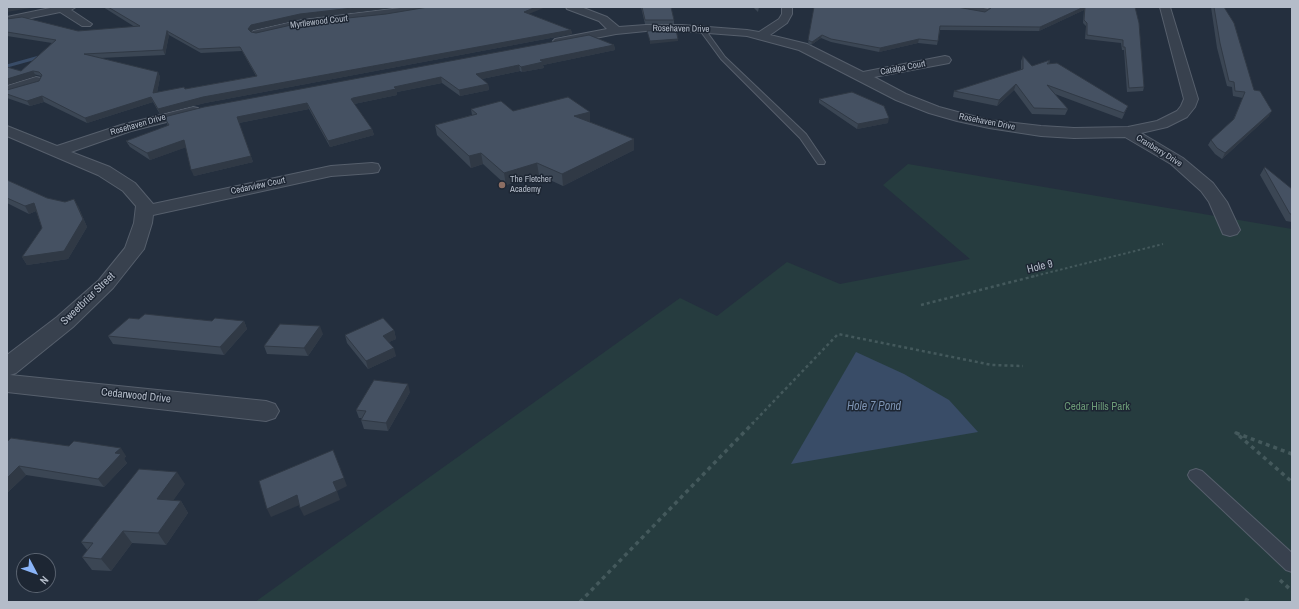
<!DOCTYPE html>
<html>
<head>
<meta charset="utf-8">
<style>
	body { margin:0 }
	#map { position:relative; width:1299px; height:609px; overflow:hidden; background:#242f3e; font-family:"Archivo Narrow",sans-serif }
	canvas { display:block }
	.frame { position:absolute; inset:0; border:8px solid #b4bcc9; pointer-events:none }
	.north { position:absolute; left:16px; top:553px; width:40px; height:40px; box-sizing:border-box; background:#1d2633; border:1px solid #59626f; border-radius:50%; rotate:131deg; font-size:11px; font-weight:700; line-height:16px; text-align:center; color:#b4bcc9 }
	.north::after { content:''; display:block; margin:auto; width:14px; height:18px; background:#8ab4f8; clip-path:polygon(50% 0,100% 100%,50% 72%,0 100%) }
</style>
</head>
<body>
<div id="map">
<canvas width="1299" height="609"></canvas>
<div class="frame"></div>
<div class="north">N</div>
</div>
<script>
const ctx = document.querySelector('canvas').getContext('2d');
ctx.lineJoin = 'round';
function fillPath(path, color) {
  ctx.fillStyle = color;
  ctx.fill(path, 'evenodd');
}
function shape(rows) {
  const path = new Path2D();
  for (const r of rows) {
    path.moveTo(r[0], r[1]);
    for (let i = 2; i < r.length; i += 2) path.lineTo(r[i], r[i + 1]);
  }
  return path;
}
function stroke(path, color, width, dash) {
  ctx.strokeStyle = color;
  ctx.lineWidth = width;
  ctx.lineCap = dash ? 'butt' : 'round';
  ctx.setLineDash(dash || []);
  ctx.stroke(path);
}
function write(font, color, halo, rows, align = 'center') {
  ctx.font = font + ' "Archivo Narrow",sans-serif';
  ctx.lineWidth = 3;
  ctx.setLineDash([]);
  ctx.textBaseline = 'middle';
  ctx.strokeStyle = halo;
  ctx.fillStyle = color;
  for (const [text, x, y, turn = 0] of rows) {
    ctx.save();
    ctx.translate(x, y);
    ctx.rotate((+turn || 0) * Math.PI / 180);
    ctx.textAlign = isNaN(turn) ? turn : align;
    if (halo) ctx.strokeText(text, 0, 0);
    ctx.fillText(text, 0, 0);
    ctx.restore();
  }
}
fillPath(shape([
	[908,164,1292,229,1292,602,255,602,680,298,717,316,787,262,840,284,970,259,883,185]
]), '#263c3f');
fillPath(shape([
	[856,352,904,374,949,400,978,432,791,464]
]), '#394c67');
stroke(shape([
	[7,66,43,56]
]), '#394c67', 3);
const lane = shape([
	[700,28,704,28,725,57,806,134,825,162,824,164,818,164,800,138,721,59,699,29,700,28],
	[1196,469,1202,471,1292,553,1292,572,1286,570,1190,479,1188,475,1190,471,1196,469]
]);
const street = shape([
	[55,7,76,7,71,10,92,24,90,26,82,26,60,12,7,23,7,17,55,7],
	[409,7,433,7,428,10,387,17,301,26,257,36,253,35,251,33,253,31,301,20,409,7],
	[566,7,581,7,607,17,619,27,646,25,682,25,747,30,759,32,779,19,782,14,782,7,792,7,792,14,787,23,770,35,807,44,863,72,945,56,949,57,951,60,949,63,874,77,906,94,939,107,965,114,989,120,1041,126,1074,128,1128,127,1157,121,1177,111,1181,106,1184,99,1160,7,1170,7,1198,99,1195,107,1187,117,1167,127,1141,133,1183,158,1213,183,1227,202,1240,230,1237,234,1230,236,1223,234,1209,202,1201,191,1171,164,1125,137,1074,138,1041,136,989,128,957,121,929,113,896,100,799,50,747,36,682,31,646,31,616,34,559,45,555,43,553,41,555,39,607,29,599,21,567,9,566,7],
	[956,7,979,7,988,9,989,11,984,14,957,9,956,7],
	[36,77,41,78,43,81,41,84,7,94,7,86,36,77],
	[193,107,198,108,200,111,198,114,131,131,71,152,110,167,135,183,153,204,331,166,372,163,378,164,380,168,378,172,372,173,331,176,153,215,152,223,144,249,113,288,73,327,16,373,10,375,266,401,275,404,279,411,275,418,266,421,7,392,7,355,57,317,99,280,125,248,134,223,136,206,123,191,98,175,7,136,7,126,57,146,121,125,193,107]
]);
stroke(lane, '#565f6c', 2);
stroke(street, '#565f6c', 2);
stroke(shape([
	[1031,277,1163,244]
]), '#44595c', 2, [2.5, 2.5]);
stroke(shape([
	[921,305,1035,276],
	[752,424,838,334,992,365,1023,366]
]), '#44595c', 2.5, [3, 3]);
stroke(shape([
	[1292,454,1236,433,1292,482],
	[1280,580,1292,591],
	[1245,599,1251,602],
	[580,602,753,423]
]), '#44595c', 3.5, [4, 4]);
fillPath(lane, '#38414e');
fillPath(street, '#38414e');
fillPath(shape([
	[103,7,396,7,301,19,253,30,251,32,256,33,529,14,571,30,572,34,205,103,160,114,153,102,87,123,44,102,30,106,7,98,7,90,39,81,41,76,21,71,52,43,7,36,7,19,78,31,135,27],
	[169,35,201,53,242,51,256,76,185,89,157,93,160,77,158,72,100,58,165,55],
	[641,7,671,7,674,20,674,24,645,24],
	[753,7,759,7,758,12],
	[814,7,958,7,985,12,989,9,988,8,986,7,1135,7,1144,87,1143,91,1127,92,1124,50,1122,50,1121,43,1085,39,1086,26,1083,23,1084,10,1039,31,940,30,937,45,918,43,879,52,831,42,821,38,811,45,808,44],
	[1211,7,1224,7,1254,90,1269,116,1222,159,1215,154,1208,145,1211,140,1233,120,1243,98,1233,96,1232,87,1227,86,1217,48],
	[614,45,615,50,543,65,544,68,522,72,520,71,482,79,488,84,489,90,460,96,442,83,397,92,397,95,354,104,372,129,374,135,330,147,309,109,239,123,253,162,194,176,186,147,150,160,130,147,126,141,168,126,164,117],
	[1023,56,1032,66,1050,60,1049,64,1128,106,1122,119,1055,94,1068,109,1065,115,1032,114,1014,90,997,106,953,97,954,91,1021,70,1021,61],
	[819,99,888,123,857,129,819,103],
	[471,109,513,111,590,112,590,122,634,139,634,150,563,186,539,175,506,185,483,164,471,168,437,135,435,125,472,115],
	[1264,168,1292,189,1292,222,1286,221,1260,175],
	[7,180,47,198,78,206,87,227,68,259,27,265,22,257,42,228,36,211,29,214,7,203],
	[139,319,212,321,244,321,247,329,224,355,113,344,108,336],
	[394,330,396,339,389,342,396,356,368,369,347,343,345,335],
	[323,334,308,356,267,354,264,346],
	[410,392,388,431,364,429,361,420,362,418,359,418,356,410],
	[7,442,126,456,124,459,127,463,104,487,26,475,7,493],
	[185,484,173,500,181,501,188,513,166,545,132,543,111,571,92,570,82,557,88,551,81,542]
]), '#3b4654');
fillPath(shape([
	[11,7,36,7,7,12,7,8],
	[361,7,396,7,301,19,253,30,250,33,248,29,251,25,300,14],
	[536,7,546,7,524,16,524,12],
	[1084,7,1085,7,1084,10,1039,31,1040,27],
	[571,30,572,34,205,103,160,114,158,109,203,97],
	[167,31,169,35,165,55,163,50],
	[822,35,821,38,811,45,812,42],
	[678,39,678,41,650,44,650,41],
	[919,39,918,43,879,52,880,48],
	[614,45,615,50,543,65,544,68,522,72,521,67,540,60],
	[519,65,520,71,477,80,476,74],
	[33,71,36,76,7,85,7,79],
	[158,72,160,77,156,98,153,93],
	[441,77,442,83,397,92,397,95,354,104,351,99,353,98,394,87],
	[488,84,489,90,460,96,459,90],
	[1016,84,1014,90,997,106,999,100],
	[42,96,44,102,30,106,27,101],
	[151,97,153,102,87,123,85,118],
	[307,103,309,109,239,123,253,162,194,176,191,170,237,117],
	[1272,111,1269,116,1222,159,1225,153],
	[590,112,590,122,574,116],
	[889,118,888,123,857,129,858,124],
	[372,129,374,135,330,147,328,141],
	[634,139,634,150,563,186,562,174],
	[184,140,187,147,150,160,147,153],
	[481,153,483,164,471,168,469,156],
	[537,163,539,175,506,185,504,173],
	[74,199,78,206,87,227,68,259,27,265,22,257],
	[34,203,38,210,29,214,25,206],
	[244,321,247,329,224,355,220,347],
	[320,326,323,334,308,356,304,348],
	[394,330,396,339,385,344,383,336],
	[394,348,396,356,368,369,366,361],
	[408,384,410,392,388,431,386,423],
	[121,448,126,456,124,459,127,463,104,487,98,479,115,453],
	[19,466,26,475,7,493,7,478],
	[177,472,185,484,165,512,157,499],
	[344,478,347,486,337,491,340,500,304,516,300,508,333,482],
	[297,495,302,504,271,517,267,509],
	[181,501,188,513,166,545,158,533],
	[123,531,132,543,111,571,101,559]
]), '#303945');
const building = shape([
	[108,7,361,7,300,14,251,25,248,29,251,32,256,33,300,23,386,14,428,7,536,7,524,12,571,30,203,97,158,109,151,97,85,118,42,96,27,101,7,94,7,90,39,81,42,75,39,72,33,71,7,79,7,67,21,71,56,40,7,32,7,19,22,17,78,31,140,26,108,7],
	[167,31,199,49,240,47,257,76,185,89,184,87,153,93,158,72,84,54,163,50,167,31],
	[642,7,671,7,674,20,645,20,642,7],
	[814,7,957,7,985,12,991,8,991,7,1084,7,1040,27,940,26,938,41,919,39,880,48,831,39,822,35,812,42,808,40,814,7],
	[1085,7,1135,7,1139,23,1144,87,1129,88,1125,47,1123,47,1123,40,1087,35,1087,23,1084,20,1085,7],
	[1214,7,1224,7,1234,23,1254,90,1260,91,1272,111,1225,153,1217,148,1211,140,1234,119,1245,92,1235,91,1234,82,1229,81,1220,43,1214,7],
	[664,30,676,30,678,39,650,41,647,31,664,30],
	[589,35,614,45,540,60,543,62,521,67,519,65,476,74,488,84,459,90,441,77,394,87,396,89,353,98,351,99,372,129,328,141,307,103,237,117,251,156,191,170,184,140,147,153,126,141,169,125,164,117,204,107,589,35],
	[1023,56,1032,66,1050,60,1047,64,1057,63,1128,106,1124,113,1047,85,1068,109,1034,108,1016,84,999,100,954,91,1023,69,1023,56],
	[852,92,884,106,889,118,858,124,819,99,852,92],
	[568,97,590,112,574,116,634,139,562,174,537,163,504,173,481,153,469,156,435,125,477,114,471,109,501,101,513,111,568,97],
	[1265,167,1292,189,1292,214,1290,214,1264,168,1265,167],
	[7,180,47,198,65,202,74,199,83,219,64,251,22,257,42,228,34,203,25,206,7,198,7,180],
	[145,314,212,321,215,318,244,321,220,347,108,336,129,318,139,319,145,314],
	[383,318,394,330,383,336,394,348,366,361,345,335,383,318],
	[280,324,320,326,304,348,264,346,280,324],
	[374,380,408,384,386,423,361,420,366,411,356,410,374,380],
	[11,438,69,446,74,441,121,448,115,453,121,454,98,479,19,466,7,478,7,442,11,438],
	[333,450,344,478,333,482,337,491,300,508,297,495,267,509,259,481,333,450],
	[139,469,177,472,157,499,181,501,158,533,123,531,101,559,82,557,93,543,81,542,139,469]
]);
fillPath(building, '#455162');
stroke(building, '#303945', 1);
for (const [x, y, r, color] of [
	[502,185,4,"#8d6e63"]
]) {
  const dot = new Path2D();
  dot.arc(x, y, r, 0, 2 * Math.PI);
  ctx.fillStyle = color;
  ctx.fill(dot);
  stroke(dot, '#1d2633', 1.5);
}
write('9px', '#b4bcc9', '#1d2633', [
	["Myrtlewood Court",319,22,-7],
	["Rosehaven Drive",681,29,1],
	["Catalpa Court",903,68,-11],
	["Rosehaven Drive",987,122,11],
	["Rosehaven Drive",138,125,-16],
	["Cranberry Drive",1159,151,32],
	["Cedarview Court",258,186,-12]
]);
write('9px', '#b4bcc9', '#1d2633', [
	["The Fletcher",510,180],
	["Academy",510,190]
], 'left');
write('11px', '#b4bcc9', '#1d2633', [
	["Hole 9",1040,267,-14],
	["Sweetbriar Street",88,299,-44],
	["Cedarwood Drive",136,396,6]
]);
write('11px', '#6b9a76', '#1d2633', [
	["Cedar Hills Park",1097,407]
]);
write('italic 12px', '#7c92b1', '#1d2633', [
	["Hole 7 Pond",874,407]
]);
</script>
</body>
</html>
